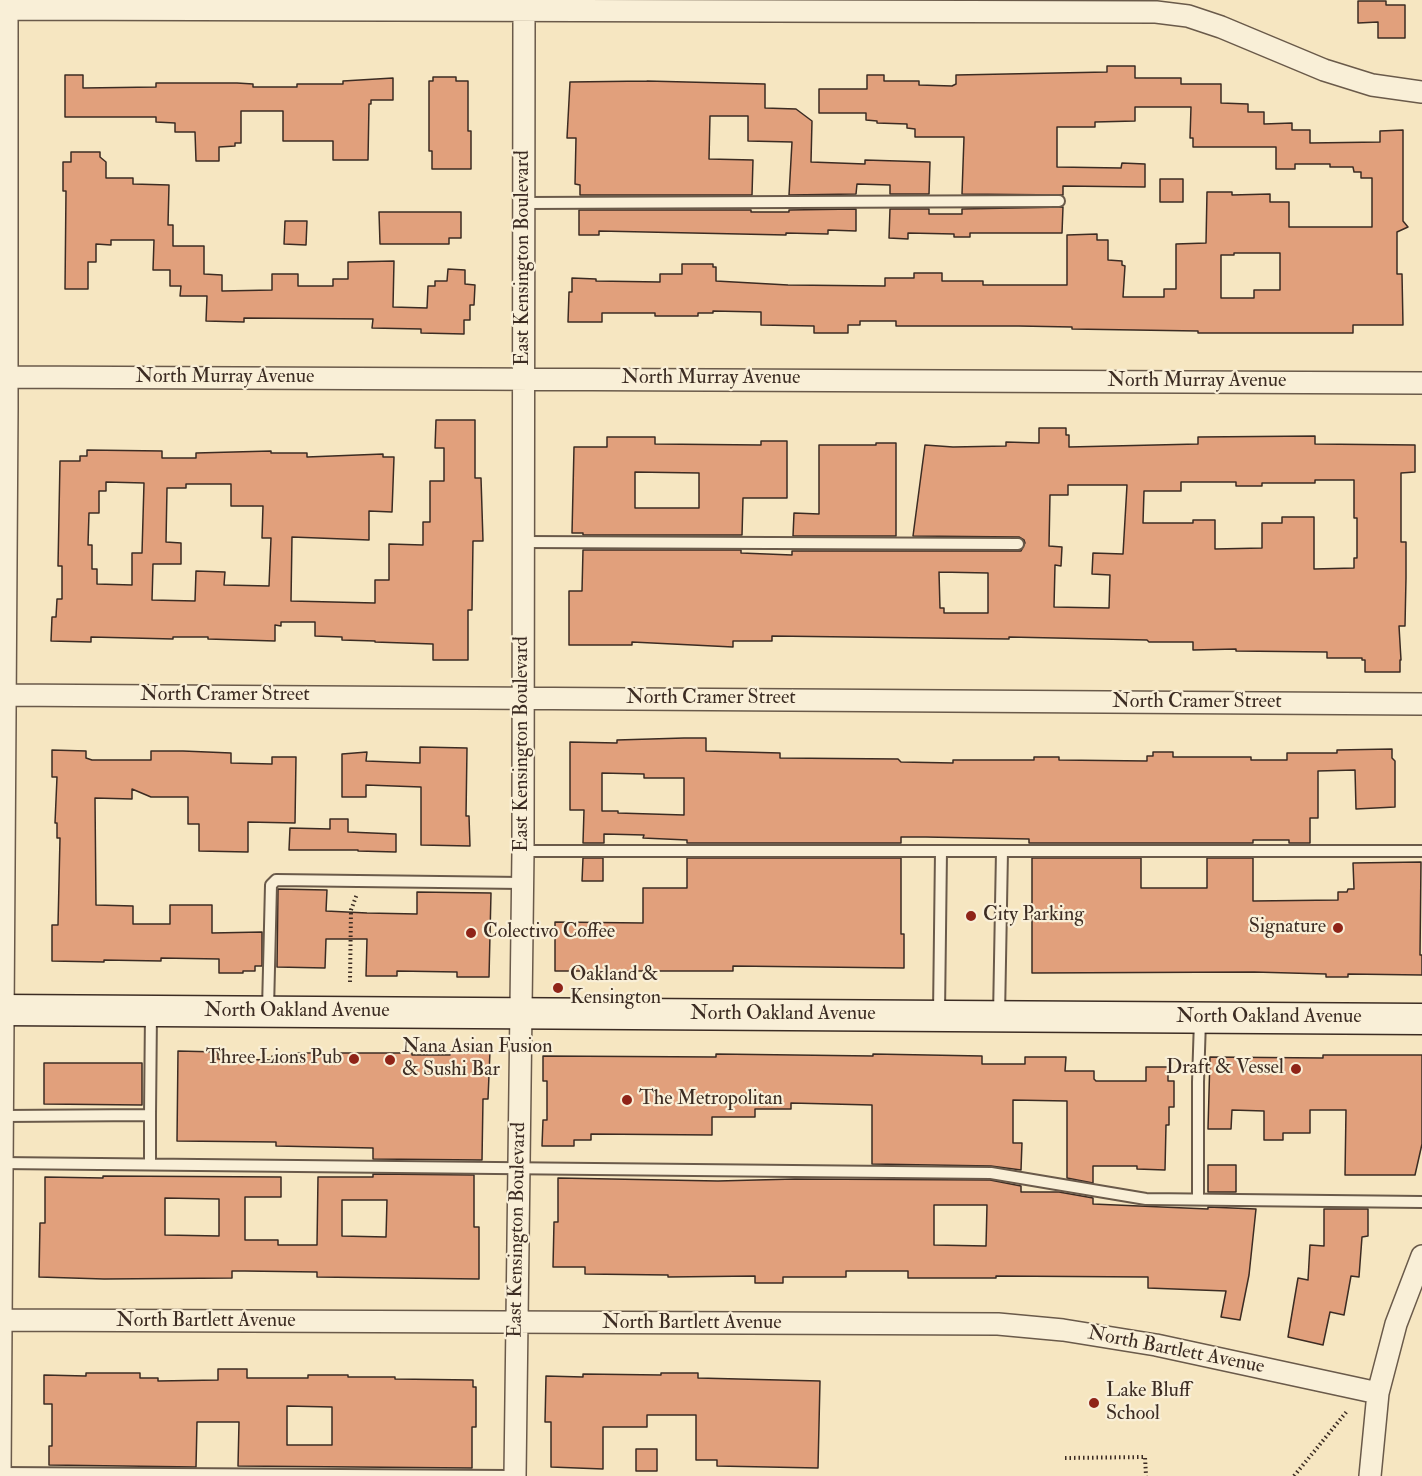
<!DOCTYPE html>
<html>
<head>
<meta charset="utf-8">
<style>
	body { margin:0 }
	canvas { display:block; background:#f6e6c1 }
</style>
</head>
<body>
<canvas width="1422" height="1476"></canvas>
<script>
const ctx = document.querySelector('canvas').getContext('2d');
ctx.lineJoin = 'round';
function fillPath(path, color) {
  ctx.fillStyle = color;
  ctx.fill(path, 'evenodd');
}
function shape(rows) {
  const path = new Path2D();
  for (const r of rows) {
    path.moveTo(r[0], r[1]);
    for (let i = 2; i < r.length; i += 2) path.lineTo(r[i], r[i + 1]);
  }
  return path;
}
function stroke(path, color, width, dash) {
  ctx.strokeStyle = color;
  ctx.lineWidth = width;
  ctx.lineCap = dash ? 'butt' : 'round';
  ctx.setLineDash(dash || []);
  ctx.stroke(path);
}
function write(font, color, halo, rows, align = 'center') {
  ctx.font = font + ' "IM FELL Double Pica",serif';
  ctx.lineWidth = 4.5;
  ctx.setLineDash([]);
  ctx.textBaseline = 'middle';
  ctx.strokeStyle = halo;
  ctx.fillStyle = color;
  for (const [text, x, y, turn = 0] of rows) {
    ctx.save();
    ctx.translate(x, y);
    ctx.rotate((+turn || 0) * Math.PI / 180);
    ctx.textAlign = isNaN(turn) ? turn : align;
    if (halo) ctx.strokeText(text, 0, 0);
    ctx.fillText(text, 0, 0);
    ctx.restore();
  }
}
const building = shape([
	[1358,1,1386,1,1386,5,1405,5,1405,38,1378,38,1378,22,1358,23,1358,1],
	[1107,66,1135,66,1135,78,1181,78,1181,84,1221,84,1221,103,1248,104,1248,112,1264,112,1264,124,1292,123,1292,130,1310,130,1310,143,1380,142,1380,131,1403,130,1403,221,1408,227,1397,232,1397,274,1402,274,1403,325,1353,325,1353,333,1198,333,1198,331,1072,329,1072,327,1019,326,896,326,896,321,860,321,860,325,848,325,848,333,814,333,814,326,761,325,761,312,713,311,713,313,698,313,698,316,655,316,655,313,602,313,602,322,568,322,569,292,572,292,572,278,596,279,596,281,660,282,660,274,682,274,682,264,713,264,713,267,716,267,716,281,788,285,885,286,885,278,914,278,914,273,942,273,942,281,983,281,983,285,1067,285,1067,235,1097,234,1097,240,1108,240,1108,260,1122,261,1122,265,1125,266,1123,297,1164,297,1164,289,1176,289,1176,244,1206,243,1207,192,1232,192,1232,195,1270,194,1270,202,1289,202,1289,227,1372,227,1372,178,1361,178,1361,172,1354,172,1353,167,1330,167,1330,164,1295,164,1295,169,1276,169,1276,147,1193,147,1193,138,1190,138,1191,107,1135,107,1135,121,1095,122,1095,127,1057,127,1057,167,1121,168,1122,163,1145,164,1145,187,1063,186,1063,195,962,194,964,137,915,137,915,129,907,128,907,124,877,123,877,121,866,120,866,113,819,113,819,89,867,89,867,75,884,75,884,81,919,81,919,85,952,86,956,84,956,75,1107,72,1107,66],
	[1234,253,1280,253,1280,290,1254,290,1254,298,1221,298,1221,255,1234,255,1234,253],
	[65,75,83,75,83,88,156,87,156,83,237,83,253,84,253,87,297,87,297,84,343,84,343,81,393,78,393,100,371,100,371,104,369,104,368,160,333,160,333,141,283,141,283,111,241,111,241,143,235,143,235,146,219,147,219,161,196,161,195,132,175,132,175,123,156,122,156,117,65,117,65,75],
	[433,77,456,77,456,81,468,81,468,131,471,131,471,169,432,169,432,151,429,151,429,81,433,81,433,77],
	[647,81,765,84,765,108,796,109,812,121,811,162,865,164,865,160,930,162,929,194,890,194,890,185,857,184,856,194,789,195,792,142,748,141,748,116,710,116,709,159,753,160,752,195,580,195,580,185,575,184,576,138,567,138,570,82,647,81],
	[71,152,100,152,100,157,106,162,106,178,133,178,133,184,169,185,168,225,173,225,173,246,204,246,204,274,222,275,222,291,272,290,272,274,298,274,298,286,333,286,333,279,348,279,348,262,394,261,393,307,427,308,428,286,435,286,435,281,447,281,448,269,465,270,465,284,475,285,474,305,470,305,470,320,464,320,464,334,421,333,421,329,372,328,373,319,244,318,244,322,206,321,207,296,180,296,181,286,170,286,170,270,153,270,154,240,111,240,111,245,96,244,96,262,88,262,88,289,65,289,66,191,63,191,63,162,71,162,71,152],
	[1160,179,1183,179,1183,202,1160,202,1160,179],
	[1063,207,1062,233,970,233,970,237,954,237,954,234,908,233,908,239,889,238,890,209,929,209,929,214,962,214,962,209,1063,207],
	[856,209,856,231,828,230,828,234,786,233,786,235,599,231,599,235,579,235,579,210,751,210,751,212,789,212,789,210,856,209],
	[379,212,461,212,461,238,449,238,449,244,380,244,379,212],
	[285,221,307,221,306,245,284,244,285,221],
	[436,420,475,420,475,478,481,478,483,541,473,541,472,610,468,610,468,660,433,660,433,644,375,642,375,641,342,640,342,637,315,636,315,622,281,622,281,626,275,625,275,641,208,639,208,637,173,637,173,639,91,637,91,642,51,641,52,617,56,617,57,599,62,599,62,566,58,566,60,461,80,461,80,456,87,456,87,450,162,451,162,458,196,458,196,453,271,451,271,453,307,453,307,457,383,454,383,457,394,457,392,512,369,511,369,540,292,537,291,601,375,603,375,580,389,580,389,544,423,545,423,522,430,522,430,481,444,481,444,448,435,448,436,420],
	[106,482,144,483,142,553,132,553,132,585,97,584,97,569,92,569,92,545,88,545,89,513,99,513,99,491,106,491,106,482],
	[186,484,231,484,231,506,263,506,262,538,271,538,269,586,224,585,225,572,196,571,195,601,152,600,153,564,181,564,181,543,166,542,167,488,186,488,186,484],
	[1039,428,1066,428,1066,435,1069,435,1069,447,1198,444,1198,437,1315,436,1315,444,1415,445,1415,472,1401,473,1401,542,1406,542,1406,578,1405,626,1399,626,1401,660,1400,660,1400,672,1365,672,1365,660,1362,660,1362,658,1327,658,1327,652,1236,651,1236,649,1193,650,1193,642,1149,642,1147,640,1009,637,1009,639,772,636,772,641,733,641,733,647,632,642,632,645,569,645,569,591,582,591,583,550,741,550,741,553,792,555,792,551,1021,551,1025,543,1024,540,1019,537,913,536,925,445,953,447,1006,446,1006,442,1039,443,1039,428],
	[1315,480,1354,480,1354,518,1357,518,1357,558,1354,558,1354,568,1314,569,1314,517,1282,517,1282,523,1262,523,1262,548,1215,549,1215,520,1193,520,1193,523,1143,523,1144,491,1181,491,1181,482,1236,482,1236,486,1262,486,1262,483,1315,483,1315,480],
	[1068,485,1127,485,1123,554,1093,553,1092,574,1110,575,1109,608,1054,607,1055,565,1061,566,1062,547,1049,546,1050,495,1068,495,1068,485],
	[939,572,988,573,988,613,944,613,944,608,940,608,939,572],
	[607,437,655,437,655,444,761,445,761,441,787,441,787,498,743,498,742,535,583,535,583,533,572,533,574,447,607,447,607,437],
	[635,472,699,473,699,508,635,508,635,472],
	[876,443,896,443,896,536,793,536,794,513,819,514,819,445,876,445,876,443],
	[684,738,706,738,706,751,780,753,780,758,898,759,901,762,953,763,953,760,1034,760,1034,757,1059,757,1059,760,1147,761,1147,756,1153,756,1153,752,1173,752,1173,757,1251,757,1251,760,1287,760,1287,753,1337,753,1337,750,1392,749,1392,758,1395,761,1395,807,1356,809,1355,770,1318,771,1318,818,1310,818,1310,843,1289,843,1289,840,1253,840,1253,843,1029,843,1029,839,926,837,901,837,901,843,687,843,687,840,643,838,644,835,604,834,604,843,583,843,584,810,570,810,570,742,617,743,617,740,684,738],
	[602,773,644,774,644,778,684,778,684,815,618,813,618,811,602,811,602,773],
	[420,747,467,748,466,816,469,816,470,846,421,845,421,787,366,785,366,797,342,797,342,754,367,752,366,761,420,763,420,747],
	[52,750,86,751,86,758,92,760,151,760,151,751,183,751,231,753,231,763,272,764,272,757,296,757,295,823,248,822,248,852,199,851,199,824,188,824,188,797,151,797,132,789,132,799,95,798,96,905,133,906,133,924,170,924,170,905,212,905,212,933,262,932,262,966,255,966,255,971,243,971,243,973,219,973,219,959,161,958,161,961,104,960,104,962,52,961,52,925,58,925,60,838,57,838,57,823,55,823,57,777,52,777,52,750],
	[330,819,348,819,348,832,396,834,396,852,358,851,358,850,289,850,290,828,330,829,330,819],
	[583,858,603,858,603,881,582,881,583,858],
	[687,858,901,858,901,934,904,934,904,968,733,966,733,971,555,971,555,922,643,923,643,888,687,888,687,858],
	[1032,858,1141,858,1141,888,1207,888,1207,858,1253,858,1253,901,1338,900,1338,892,1347,892,1348,889,1354,889,1353,863,1421,862,1420,955,1422,955,1422,975,1348,974,1348,977,1326,977,1326,974,1254,972,1032,973,1032,858],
	[278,889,327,890,326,911,367,913,417,914,417,892,491,893,489,977,457,977,457,972,397,971,397,976,366,976,367,939,326,939,325,968,277,967,278,889],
	[450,1050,490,1051,488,1099,483,1099,482,1160,373,1159,373,1148,276,1146,276,1142,177,1141,178,1051,218,1052,218,1059,272,1060,272,1056,291,1056,291,1053,412,1053,412,1055,450,1055,450,1050],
	[716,1054,873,1056,873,1054,982,1056,982,1064,1025,1064,1025,1057,1066,1057,1065,1071,1094,1071,1094,1079,1096,1081,1146,1081,1146,1067,1168,1067,1168,1081,1174,1081,1174,1107,1169,1107,1169,1125,1166,1125,1165,1170,1137,1169,1137,1166,1093,1166,1093,1183,1067,1178,1067,1101,1013,1100,1013,1143,1022,1143,1021,1170,991,1166,872,1164,872,1105,791,1103,791,1109,755,1109,755,1117,712,1117,712,1135,591,1134,591,1140,574,1140,574,1146,542,1146,543,1120,547,1120,547,1081,543,1081,543,1056,716,1057,716,1054],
	[1323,1055,1422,1055,1422,1144,1415,1175,1345,1175,1346,1110,1310,1110,1310,1133,1283,1133,1283,1140,1264,1140,1264,1111,1232,1110,1231,1129,1208,1129,1210,1057,1323,1058,1323,1055],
	[44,1063,142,1063,142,1105,44,1104,44,1063],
	[1208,1165,1236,1165,1236,1192,1208,1192,1208,1165],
	[373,1174,474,1175,474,1227,479,1227,479,1279,317,1277,317,1272,245,1271,232,1271,232,1278,104,1279,39,1277,40,1223,45,1223,45,1177,103,1178,103,1176,281,1177,281,1197,245,1197,245,1240,278,1240,278,1245,317,1245,318,1177,373,1177,373,1174],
	[165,1198,219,1199,219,1236,165,1235,165,1198],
	[342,1200,387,1200,386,1237,342,1236,342,1200],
	[558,1178,718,1181,795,1179,990,1180,1021,1186,1021,1192,1059,1192,1093,1198,1093,1204,1208,1209,1208,1207,1256,1209,1249,1275,1240,1320,1221,1317,1226,1291,1148,1288,1148,1277,996,1276,996,1278,908,1278,908,1271,846,1271,846,1277,783,1277,783,1283,755,1283,755,1276,668,1277,668,1275,585,1274,585,1267,553,1267,554,1222,558,1222,558,1178],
	[934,1205,987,1205,986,1246,934,1245,934,1205],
	[1324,1209,1368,1209,1368,1236,1362,1237,1359,1277,1351,1276,1344,1315,1330,1312,1323,1345,1288,1337,1298,1278,1308,1280,1310,1245,1324,1246,1324,1209],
	[218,1369,247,1369,247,1378,308,1378,308,1375,348,1375,348,1377,395,1377,395,1379,473,1380,473,1387,476,1387,476,1427,472,1427,472,1468,238,1466,239,1422,197,1422,196,1467,49,1465,49,1446,52,1446,52,1404,44,1404,44,1375,86,1376,86,1373,140,1373,140,1378,158,1378,158,1381,218,1380,218,1369],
	[287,1406,332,1407,332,1445,287,1445,287,1406],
	[661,1373,698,1373,698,1378,820,1381,818,1468,717,1466,717,1460,696,1460,696,1415,647,1415,647,1427,603,1427,603,1469,551,1467,551,1422,545,1422,546,1376,583,1377,583,1374,661,1375,661,1373],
	[636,1449,657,1449,657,1471,636,1471,636,1449]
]);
fillPath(building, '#e1a07c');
stroke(building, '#3c2c23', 1.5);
const service = shape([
	[525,203,1059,201],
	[524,542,1018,544],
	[523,851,1422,851],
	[268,1009,271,885,276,880,522,883],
	[939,1013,941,851],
	[999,1016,1002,851],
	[3,1116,150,1115,151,1012],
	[0,1163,991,1173,1146,1199,1422,1202],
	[150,1164,150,1115],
	[1198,1199,1198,1082,1200,1020],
	[0,1473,510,1476]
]);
const minor = shape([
	[7,9,1156,12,1188,16,1221,27,1324,70,1372,85,1422,92],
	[0,377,1422,383],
	[0,695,1422,704],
	[0,1320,998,1324,1063,1330,1156,1345,1378,1393],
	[0,1476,7,408,7,0],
	[515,1476,523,851,524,11],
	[1370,1476,1378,1393,1396,1324,1422,1256]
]);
const secondary = shape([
	[0,1010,1422,1019]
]);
stroke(service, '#6a5a4a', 14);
stroke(minor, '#6a5a4a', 24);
stroke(secondary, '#3c2c23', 33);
stroke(shape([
	[350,982,351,910,357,894],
	[1065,1458,1145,1457,1146,1476],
	[1294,1476,1348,1410]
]), '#3c2c23', 4, [1.5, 3]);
stroke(service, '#f9efd7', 10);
stroke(minor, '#f9efd7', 21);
stroke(secondary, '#f9efd7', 30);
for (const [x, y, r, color] of [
	[971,916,6,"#8f2418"],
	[1338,928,6,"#8f2418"],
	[471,933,6,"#8f2418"],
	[558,988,6,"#8f2418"],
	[354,1059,6,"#8f2418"],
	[390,1060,6,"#8f2418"],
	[1296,1069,6,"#8f2418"],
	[627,1100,6,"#8f2418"],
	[1094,1403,6,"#8f2418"]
]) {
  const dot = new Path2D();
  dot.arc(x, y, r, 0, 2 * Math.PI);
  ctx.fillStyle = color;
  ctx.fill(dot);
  stroke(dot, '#f9efd7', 2);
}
write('20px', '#3c2c23', '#f9efd7', [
	["East Kensington Boulevard",524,258,-90],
	["North Murray Avenue",225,378],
	["North Murray Avenue",711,379],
	["North Murray Avenue",1197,382],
	["North Cramer Street",225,696],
	["North Cramer Street",711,699],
	["North Cramer Street",1197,703],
	["East Kensington Boulevard",523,744,-90],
	["North Oakland Avenue",297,1012],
	["North Oakland Avenue",783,1015],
	["North Oakland Avenue",1269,1018],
	["East Kensington Boulevard",518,1230,-89],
	["North Bartlett Avenue",206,1322],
	["North Bartlett Avenue",692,1324],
	["North Bartlett Avenue",1176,1351,11]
]);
write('20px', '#3c2c23', '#f9efd7', [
	["City Parking",983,916],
	["Signature",1326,928,"right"],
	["Colectivo Coffee",483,933],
	["Oakland &",570,976],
	["Kensington",570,999],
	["Nana Asian Fusion",402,1048],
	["& Sushi Bar",402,1071],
	["Three Lions Pub",342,1059,"right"],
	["Draft & Vessel",1284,1069,"right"],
	["The Metropolitan",639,1100],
	["Lake Bluff",1106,1392],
	["School",1106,1415]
], 'left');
</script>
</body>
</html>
